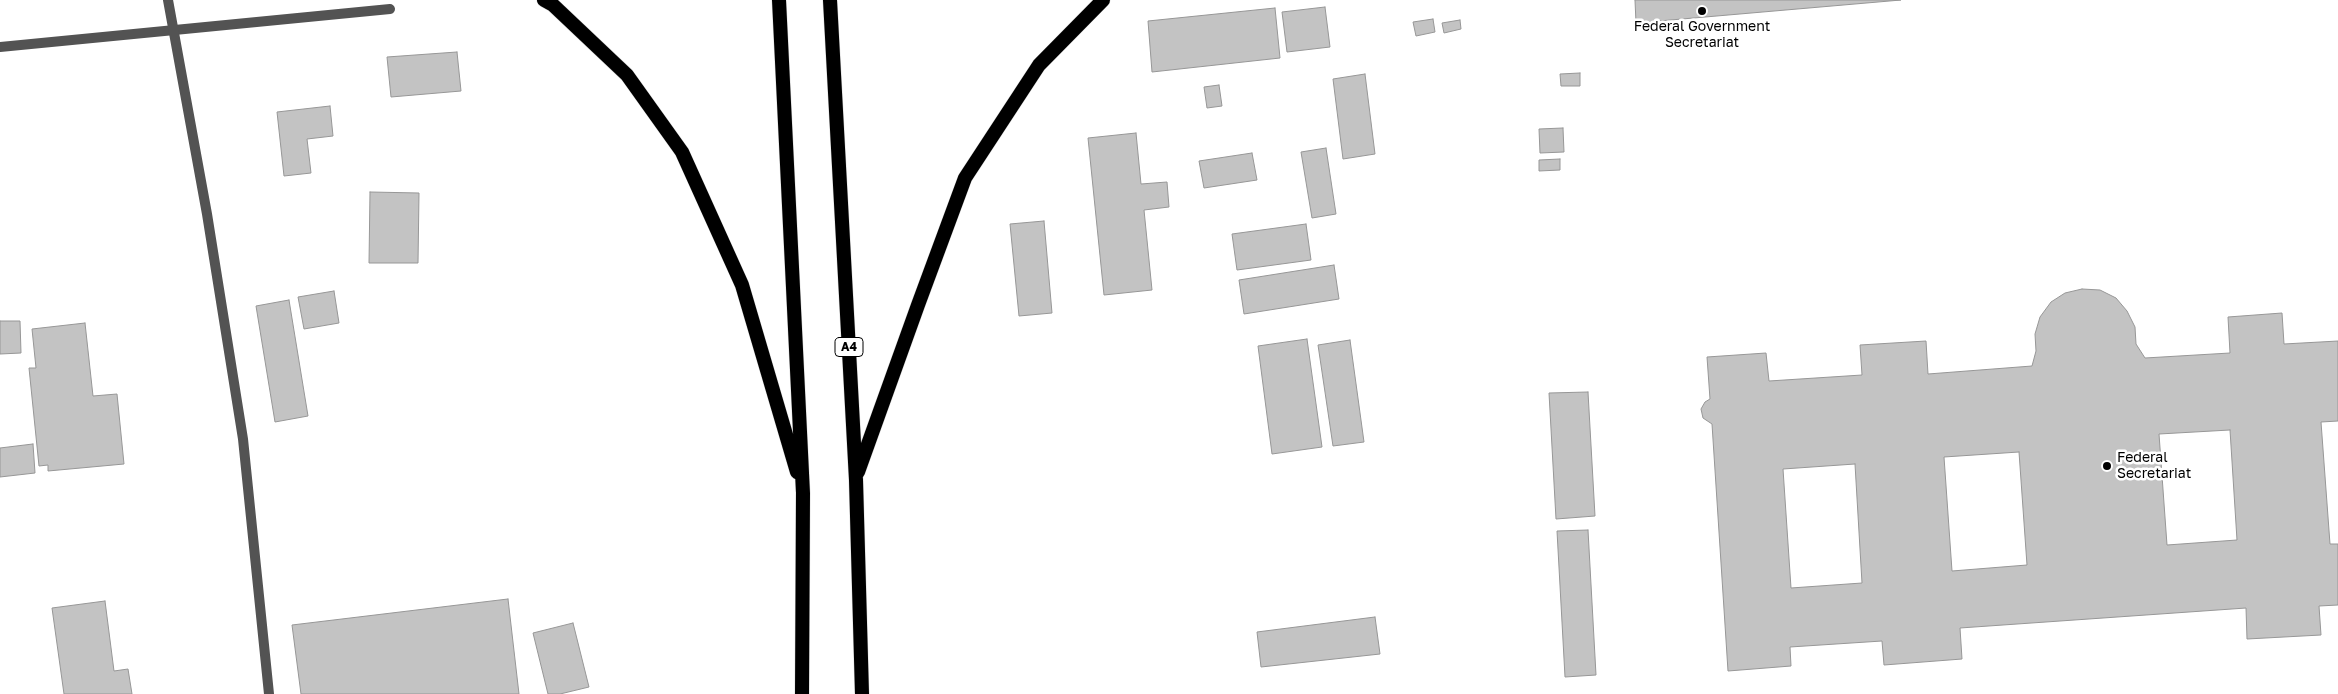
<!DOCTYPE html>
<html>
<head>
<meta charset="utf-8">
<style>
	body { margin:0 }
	canvas { display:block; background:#fff }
</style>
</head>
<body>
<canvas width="2338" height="694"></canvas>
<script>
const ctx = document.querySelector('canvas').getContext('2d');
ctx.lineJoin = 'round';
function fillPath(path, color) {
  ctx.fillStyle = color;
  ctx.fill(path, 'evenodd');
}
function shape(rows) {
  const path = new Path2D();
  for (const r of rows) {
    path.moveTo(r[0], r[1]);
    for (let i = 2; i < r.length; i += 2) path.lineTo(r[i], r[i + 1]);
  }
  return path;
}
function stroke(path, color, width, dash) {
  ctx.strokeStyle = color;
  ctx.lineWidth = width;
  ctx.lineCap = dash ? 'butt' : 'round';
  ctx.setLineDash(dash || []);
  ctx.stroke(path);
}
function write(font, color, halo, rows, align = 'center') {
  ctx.font = font + ' "Golos Text",sans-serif';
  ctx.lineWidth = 5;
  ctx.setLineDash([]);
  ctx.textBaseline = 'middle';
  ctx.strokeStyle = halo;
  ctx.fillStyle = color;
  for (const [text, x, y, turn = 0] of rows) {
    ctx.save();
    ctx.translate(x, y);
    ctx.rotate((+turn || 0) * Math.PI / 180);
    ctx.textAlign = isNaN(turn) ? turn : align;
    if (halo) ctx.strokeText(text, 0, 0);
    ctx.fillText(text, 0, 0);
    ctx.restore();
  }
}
const building = shape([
	[1635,0,1901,0,1636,23,1635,0],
	[1325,7,1330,47,1287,52,1282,12,1325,7],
	[1275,8,1280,58,1152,72,1148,21,1275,8],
	[1433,19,1435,32,1416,36,1413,22,1433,19],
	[1460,20,1461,29,1444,33,1442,23,1460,20],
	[457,52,461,91,391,97,387,57,457,52],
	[1580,73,1580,86,1561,86,1560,74,1580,73],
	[1365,74,1375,154,1343,159,1333,79,1365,74],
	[1219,85,1222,106,1207,108,1204,87,1219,85],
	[330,106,333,136,307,139,311,173,284,176,277,112,330,106],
	[1563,128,1564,152,1540,153,1539,129,1563,128],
	[1136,133,1141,184,1167,182,1169,207,1144,210,1152,290,1104,295,1088,138,1136,133],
	[1326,148,1336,214,1312,218,1301,152,1326,148],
	[1252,153,1257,180,1204,188,1199,161,1252,153],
	[1560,159,1560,170,1539,171,1539,160,1560,159],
	[370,192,419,193,418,263,369,263,370,192],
	[1044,221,1052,313,1019,316,1010,224,1044,221],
	[1306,224,1311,260,1237,270,1232,234,1306,224],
	[1334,265,1339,299,1244,314,1239,280,1334,265],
	[2082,289,2100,290,2116,298,2127,311,2135,327,2136,344,2145,358,2230,353,2228,317,2282,313,2284,344,2338,341,2338,421,2321,422,2330,544,2338,544,2338,605,2319,606,2321,635,2247,639,2246,608,1960,628,1962,659,1884,665,1882,641,1790,647,1791,666,1728,671,1712,424,1703,418,1701,409,1705,402,1710,399,1707,357,1766,353,1769,381,1862,375,1860,345,1926,341,1928,374,2032,366,2036,351,2035,334,2040,317,2051,302,2065,293,2082,289],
	[2230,430,2237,540,2167,545,2159,434,2230,430],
	[2019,452,2027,565,1952,571,1944,457,2019,452],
	[1855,464,1862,583,1791,588,1783,469,1855,464],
	[334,291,339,323,304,329,298,297,334,291],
	[289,300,308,416,275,422,256,306,289,300],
	[0,321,20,321,21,353,0,354,0,321],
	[85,323,93,396,117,394,124,464,48,471,48,465,39,466,29,368,36,368,32,329,85,323],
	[1307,339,1322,447,1272,454,1258,346,1307,339],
	[1350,340,1364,442,1333,446,1318,345,1350,340],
	[1588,392,1595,516,1556,519,1549,393,1588,392],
	[33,444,35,473,0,477,0,448,33,444],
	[1588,530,1596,675,1565,677,1557,531,1588,530],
	[508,599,519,694,301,694,292,625,508,599],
	[105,601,114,671,128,669,132,694,64,694,52,608,105,601],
	[1375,617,1380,654,1261,667,1257,632,1375,617],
	[573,623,589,687,560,694,548,694,533,633,573,623]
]);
fillPath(building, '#c3c3c3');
stroke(building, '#979797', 1);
const trunk = shape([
	[544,0,553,5,627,75,682,152,742,285,797,472],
	[779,0,803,493,802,694],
	[830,0,856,480,862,694],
	[858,472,918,305,965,178,1039,65,1103,0]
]);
stroke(trunk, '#dbdbdb', 15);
stroke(shape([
	[0,47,390,9]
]), '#535353', 10);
stroke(shape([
	[168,0,207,214,243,439,269,694]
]), '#535353', 10);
stroke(trunk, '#000', 14);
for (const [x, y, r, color] of [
	[1702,11,5,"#000"],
	[2107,466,5,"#000"]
]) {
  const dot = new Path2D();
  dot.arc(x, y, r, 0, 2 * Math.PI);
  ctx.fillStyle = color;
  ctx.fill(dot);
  stroke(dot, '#fff', 2);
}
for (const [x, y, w] of [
	[849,347,28]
]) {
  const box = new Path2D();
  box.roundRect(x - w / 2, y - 9.5, w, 19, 4);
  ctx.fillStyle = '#fff';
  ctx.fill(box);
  stroke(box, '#000', 1);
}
write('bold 12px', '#000', null, [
	["A4",849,347]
]);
write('14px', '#000', '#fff', [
	["Federal Government",1702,27],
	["Secretariat",1702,43],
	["Federal",2117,458,"left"],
	["Secretariat",2117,474,"left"]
]);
</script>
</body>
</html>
